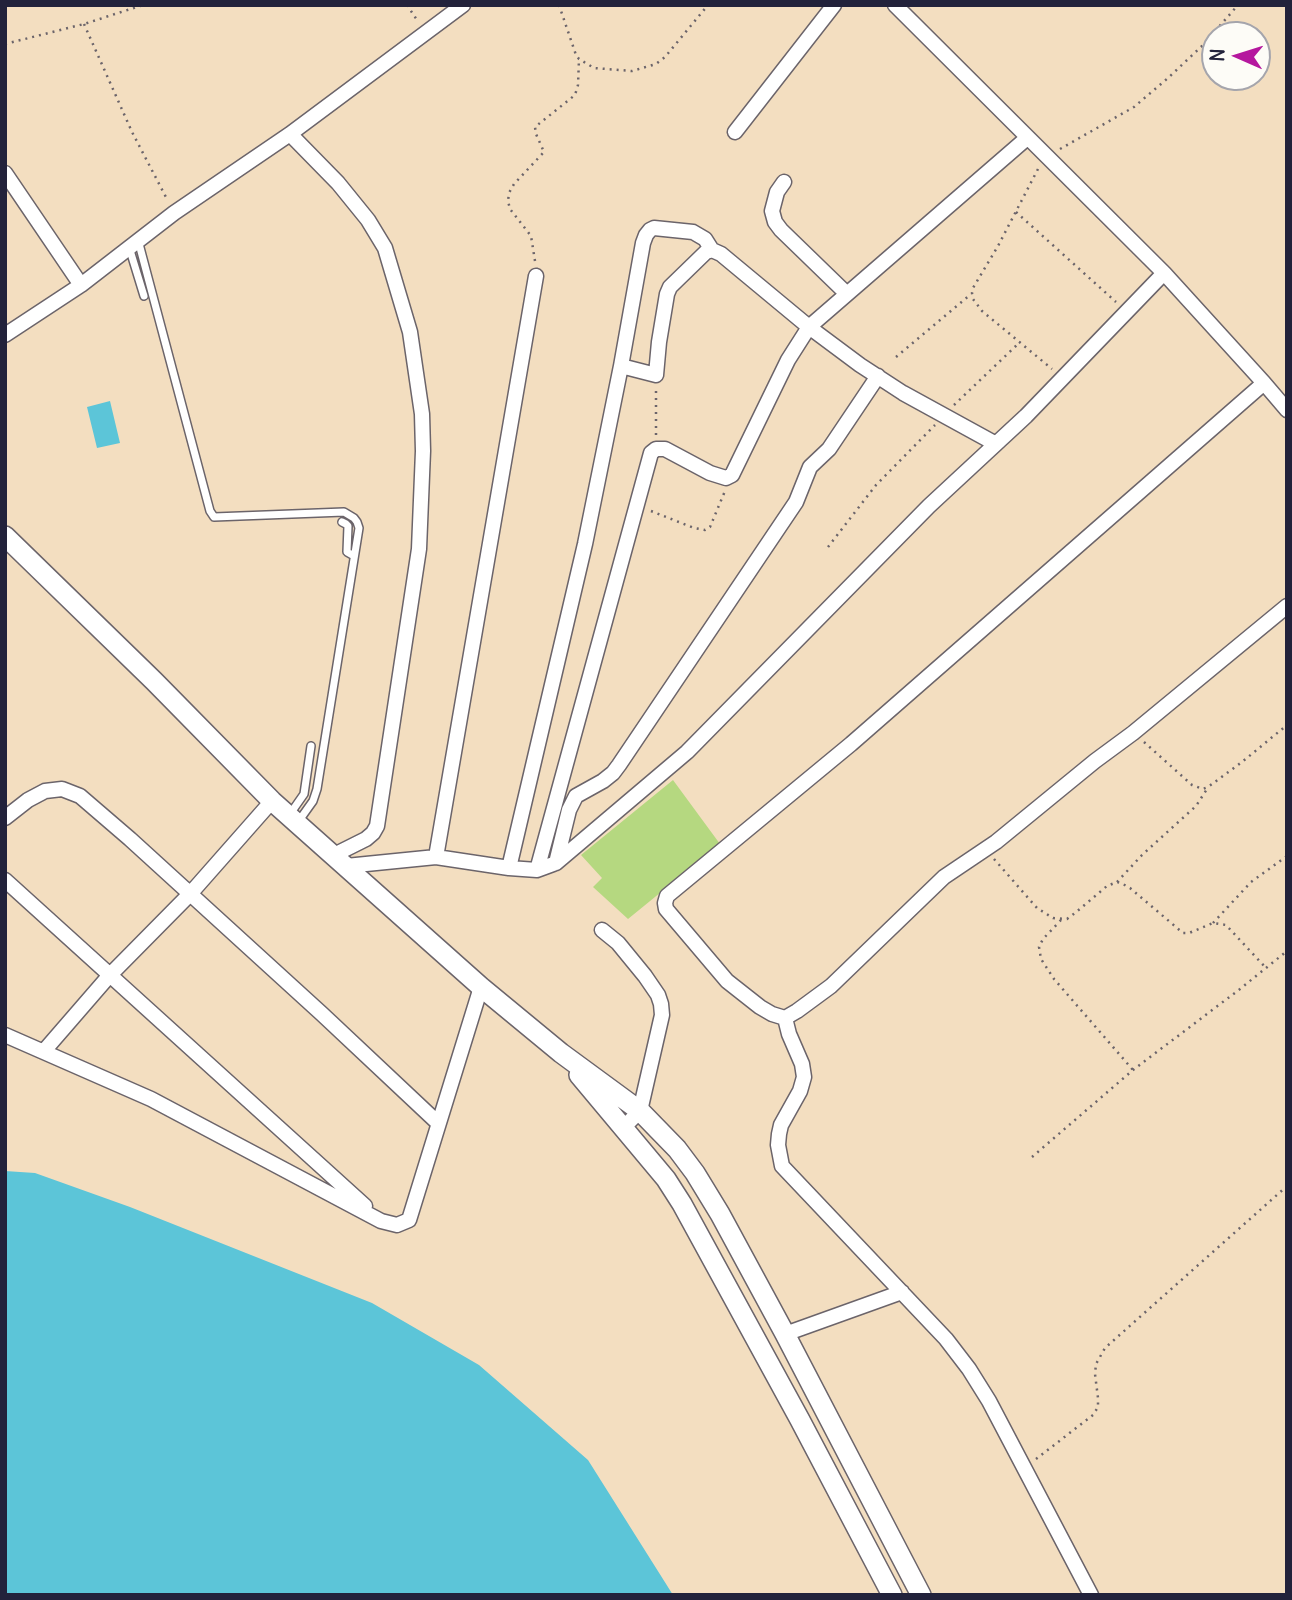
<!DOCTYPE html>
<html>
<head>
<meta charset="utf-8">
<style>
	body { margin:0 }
	#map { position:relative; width:1292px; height:1600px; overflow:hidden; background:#f3dec0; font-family:Delius,sans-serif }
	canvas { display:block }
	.frame { position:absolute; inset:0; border:7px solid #22223b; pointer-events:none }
	.north { position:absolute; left:1201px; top:21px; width:70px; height:70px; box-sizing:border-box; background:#fdfcf7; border:2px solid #a5a5ac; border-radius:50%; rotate:273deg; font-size:19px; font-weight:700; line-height:28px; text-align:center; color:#22223b }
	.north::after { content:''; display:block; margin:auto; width:24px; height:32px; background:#b5179e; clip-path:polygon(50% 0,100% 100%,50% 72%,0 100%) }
</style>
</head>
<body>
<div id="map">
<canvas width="1292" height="1600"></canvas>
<div class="frame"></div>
<div class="north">N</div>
</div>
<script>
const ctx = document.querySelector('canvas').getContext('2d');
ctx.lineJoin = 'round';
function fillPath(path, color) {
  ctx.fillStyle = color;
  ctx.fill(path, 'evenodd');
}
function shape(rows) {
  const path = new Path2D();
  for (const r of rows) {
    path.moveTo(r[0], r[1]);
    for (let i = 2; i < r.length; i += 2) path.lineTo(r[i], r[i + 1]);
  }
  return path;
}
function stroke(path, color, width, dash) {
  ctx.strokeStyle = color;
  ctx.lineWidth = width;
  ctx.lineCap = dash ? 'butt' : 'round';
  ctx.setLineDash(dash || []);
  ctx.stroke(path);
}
fillPath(shape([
	[673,780,720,844,628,919,593,887,602,878,581,855]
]), '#b5d880');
fillPath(shape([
	[110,401,120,443,97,448,87,407],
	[5,1171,35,1173,130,1207,372,1303,479,1365,588,1460,673,1595,5,1595]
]), '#5cc5d8');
const lane = shape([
	[138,240,210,511,214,517,344,512,354,518,357,522,359,528,317,789,313,801,298,822],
	[129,247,144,296],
	[342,522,346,524,348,526,347,552,354,556],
	[290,814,304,794,311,746]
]);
const street = shape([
	[895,5,1164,273,1264,383,1287,410],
	[735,132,834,5],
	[290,134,338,183,368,220,385,248,410,332,422,414,423,451,419,549,377,826,373,833,366,839,334,855],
	[5,173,81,285],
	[784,182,777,192,772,211,775,222,781,230,847,294],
	[5,335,81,285,174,213,290,134,463,5],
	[621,366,643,243,646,235,650,230,654,228,693,232,705,239,712,250],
	[5,818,28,800,45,791,62,789,80,796,130,839,322,1014,438,1123],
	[436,857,536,276],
	[556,863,569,810,576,796,603,781,613,773,619,765,796,502,810,467,829,449,878,376],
	[346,866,436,857,509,868,537,870,556,863,687,752,929,506,1026,416,1164,273],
	[509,868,585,544,621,366,656,375,659,342,667,294,670,287,706,252,712,250,721,254,809,327,860,365,903,393,996,444],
	[537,870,651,453,656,449,665,449,710,473,726,478,732,475,788,360,809,327,1027,138],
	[5,880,365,1206],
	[602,930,618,943,645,976,658,995,661,1004,662,1015,640,1111,623,1128],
	[785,1018,772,1014,760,1007,727,981,666,909,665,903,667,896,851,744,1264,383],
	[5,1035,151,1099,381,1221,397,1225,409,1220,481,987],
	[44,1051,109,976,190,894,272,801],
	[785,1334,902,1292],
	[1091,1595,989,1401,969,1369,946,1339,782,1166,778,1145,779,1134,781,1125,800,1091,804,1077,802,1064,789,1034,785,1018,797,1011,831,986,944,877,996,842,1095,761,1133,733,1287,606]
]);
const secondary = shape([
	[5,536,154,681,272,801,481,987,561,1053,640,1111,677,1149,695,1173,720,1214,785,1334,921,1595],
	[579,1075,666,1179,682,1204,800,1420,892,1595]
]);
stroke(lane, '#6b646a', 10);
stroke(street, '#6b646a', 17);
stroke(secondary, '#6b646a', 22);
stroke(shape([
	[407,5,417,20],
	[559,5,576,55,579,59,594,68,632,71,656,64,665,57,708,5],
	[84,24,132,132,168,201],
	[5,44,84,24,143,5],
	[1060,149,1134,107,1168,78,1203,45,1238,5],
	[1038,169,998,246,973,288,972,293,973,299,982,311,1052,369],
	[1016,212,1116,302],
	[535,261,531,236,510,209,508,201,509,193,514,184,544,152,536,134,535,127,575,95,578,85,579,59],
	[896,357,971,294],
	[954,405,1020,342],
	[656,435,656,389],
	[651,511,694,528,705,530,710,527,725,491],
	[828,547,876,485,935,425],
	[1144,742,1192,785,1203,789,1208,787,1242,762,1287,725],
	[994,859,1037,908,1053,918,1067,919,1075,913,1107,886,1117,882,1121,883,1130,888,1183,933,1189,933,1213,923,1226,925,1266,968],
	[1117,882,1142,855,1196,806,1207,789],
	[1061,920,1043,939,1039,947,1041,959,1054,979,1133,1070],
	[1213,923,1251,882,1287,856],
	[1032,1157,1133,1070,1240,989,1287,951],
	[1036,1459,1093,1415,1098,1407,1098,1398,1095,1374,1096,1364,1105,1348,1287,1186]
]), '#6b646a', 2.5, [2, 5]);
stroke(lane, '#fff', 7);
stroke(street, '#fff', 14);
stroke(secondary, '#fff', 19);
</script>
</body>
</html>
